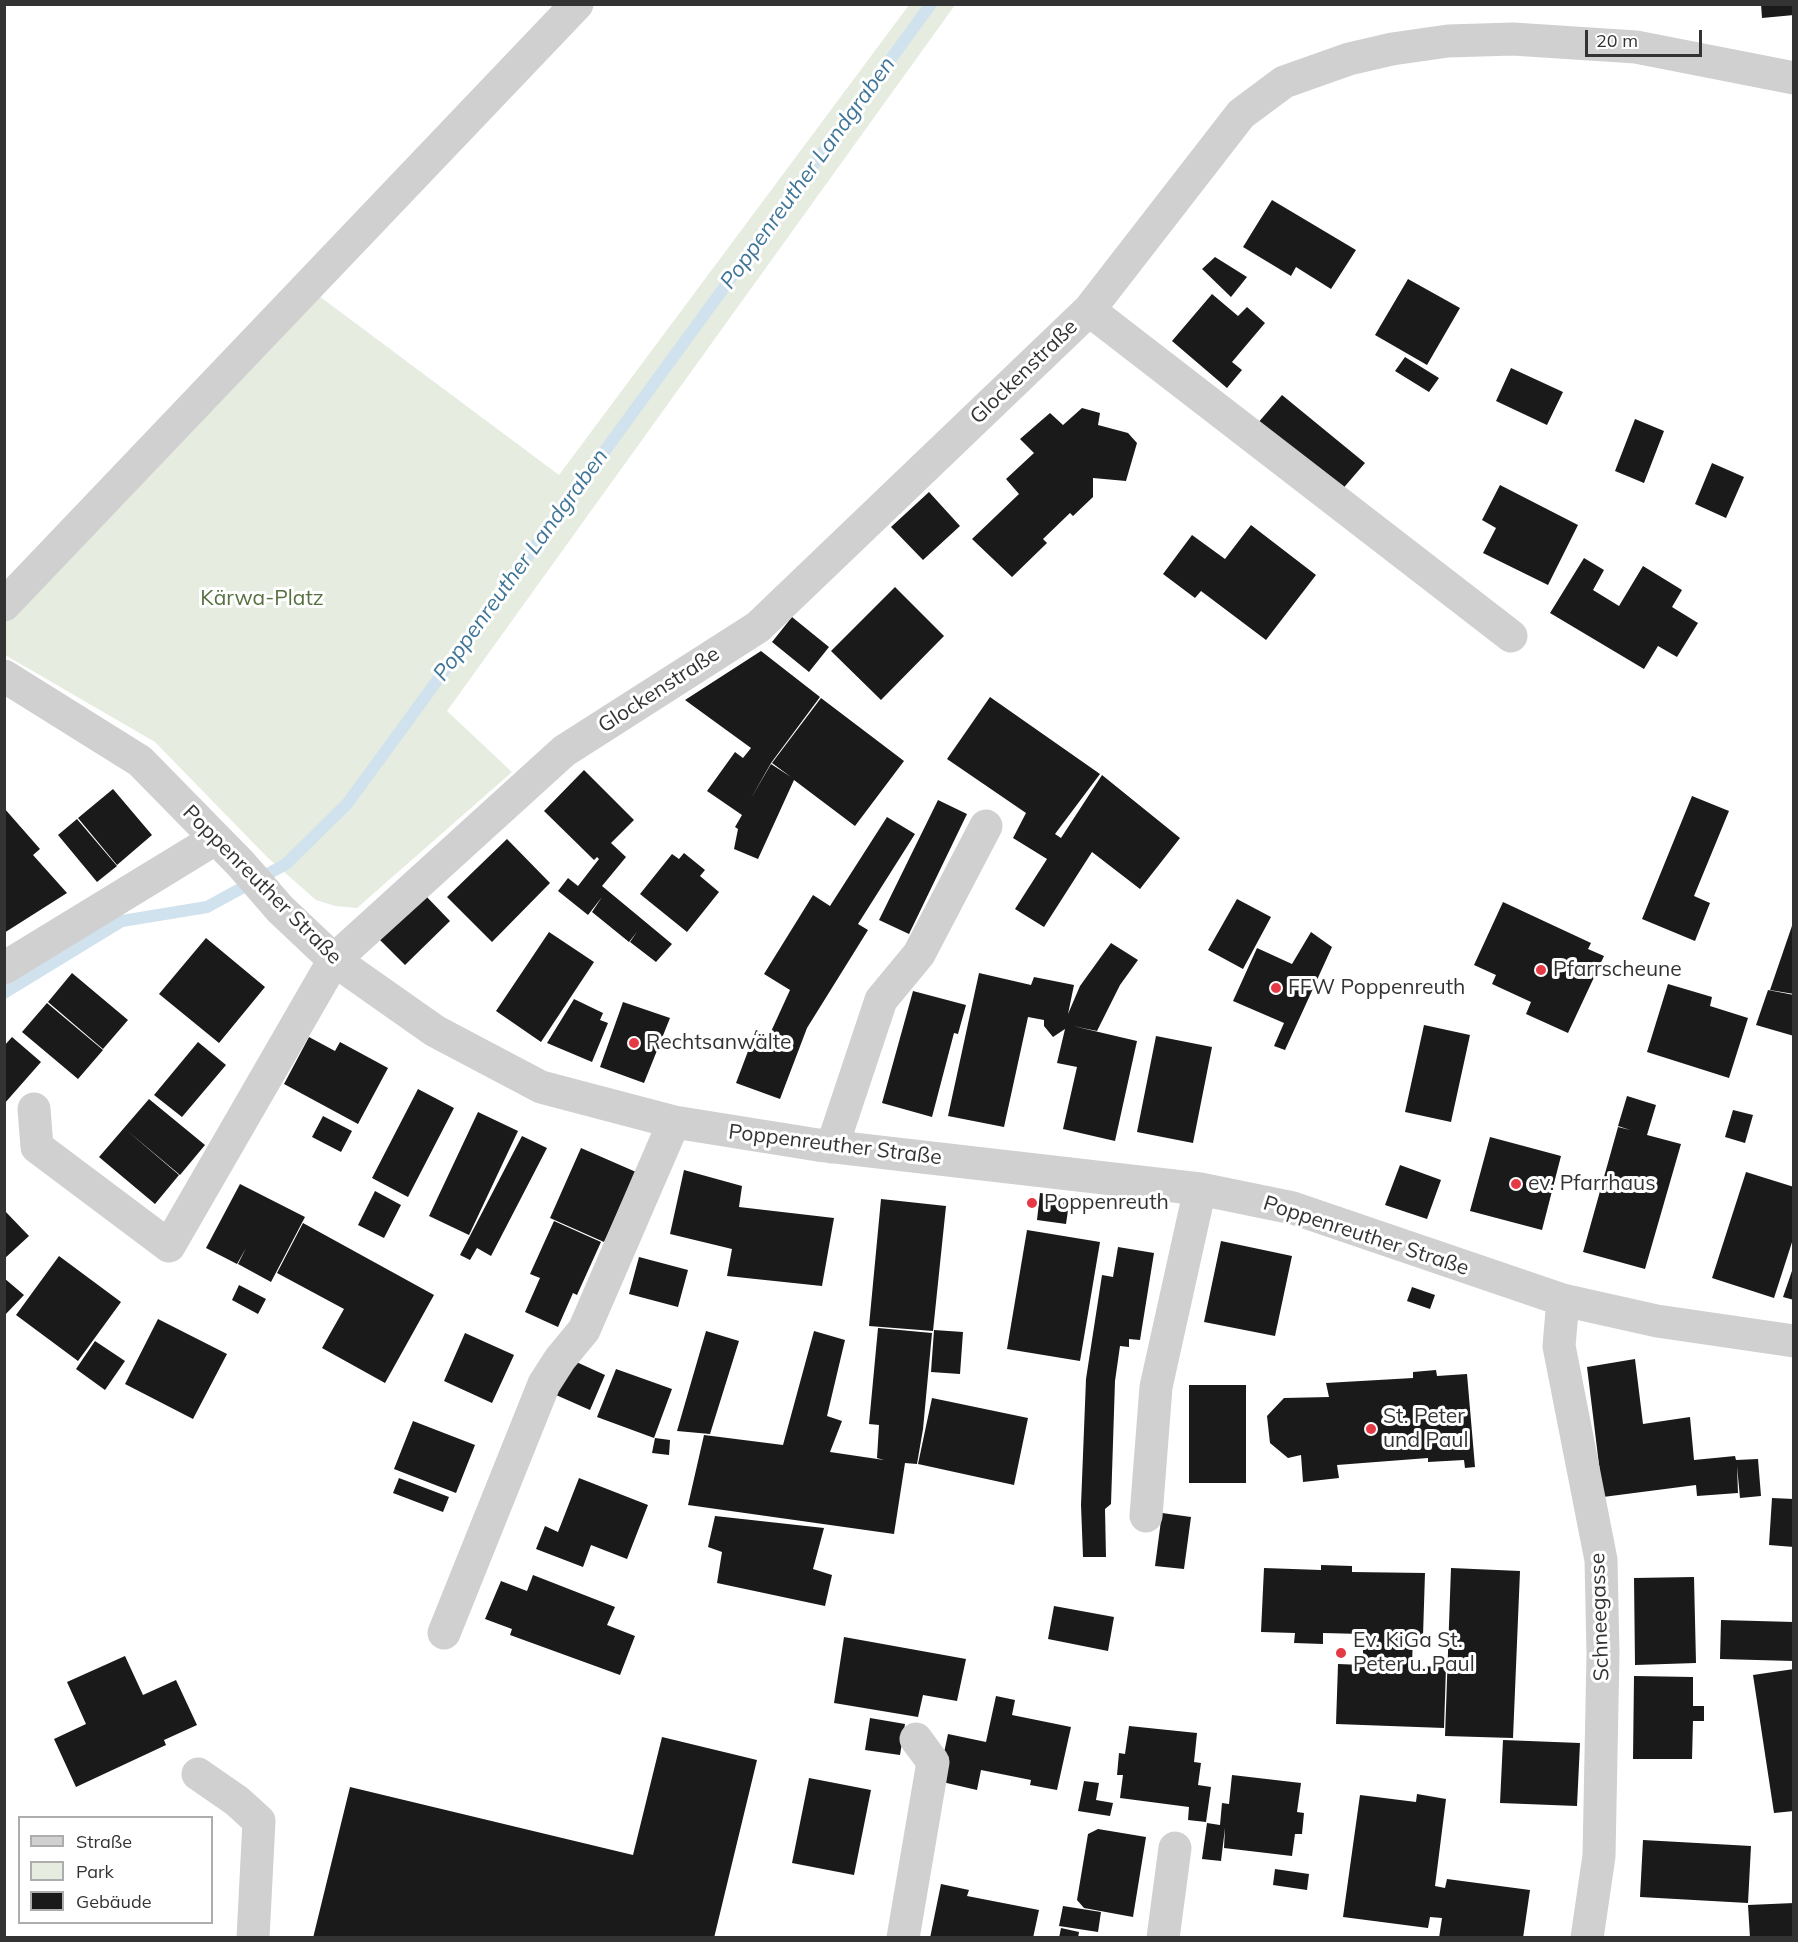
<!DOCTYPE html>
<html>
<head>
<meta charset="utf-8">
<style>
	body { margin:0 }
	#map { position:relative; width:1798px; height:1942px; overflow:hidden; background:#fff; font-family:Mulish,sans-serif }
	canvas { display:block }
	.frame { position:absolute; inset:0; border:6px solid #333; pointer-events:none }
	.legend { position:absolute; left:18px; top:1816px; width:195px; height:108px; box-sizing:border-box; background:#fff; border:2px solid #adadad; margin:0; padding:8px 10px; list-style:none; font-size:18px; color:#333 }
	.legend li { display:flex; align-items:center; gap:12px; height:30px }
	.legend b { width:30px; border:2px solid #adadad }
	.scale { position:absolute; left:1585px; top:30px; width:117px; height:27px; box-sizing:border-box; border:3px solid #333; border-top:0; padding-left:8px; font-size:18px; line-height:21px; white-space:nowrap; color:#333; -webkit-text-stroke:4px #fff; paint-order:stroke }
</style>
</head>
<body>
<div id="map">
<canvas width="1798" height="1942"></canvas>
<div class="frame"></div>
<ul class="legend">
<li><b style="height:8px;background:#d0d0d0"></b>Straße</li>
<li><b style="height:16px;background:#e6ecdf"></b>Park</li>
<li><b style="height:16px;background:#1a1a1a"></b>Gebäude</li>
</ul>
<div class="scale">20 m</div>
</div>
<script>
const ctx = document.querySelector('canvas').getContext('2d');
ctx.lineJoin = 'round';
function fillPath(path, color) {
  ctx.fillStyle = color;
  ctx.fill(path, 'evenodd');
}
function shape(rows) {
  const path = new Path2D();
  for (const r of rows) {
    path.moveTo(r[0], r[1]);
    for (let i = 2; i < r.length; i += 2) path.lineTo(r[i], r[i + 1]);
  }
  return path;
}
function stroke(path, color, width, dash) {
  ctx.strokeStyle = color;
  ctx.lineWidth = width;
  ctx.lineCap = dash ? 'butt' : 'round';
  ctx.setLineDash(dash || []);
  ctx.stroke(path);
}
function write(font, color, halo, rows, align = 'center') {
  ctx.font = font + ' Mulish,sans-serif';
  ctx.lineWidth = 6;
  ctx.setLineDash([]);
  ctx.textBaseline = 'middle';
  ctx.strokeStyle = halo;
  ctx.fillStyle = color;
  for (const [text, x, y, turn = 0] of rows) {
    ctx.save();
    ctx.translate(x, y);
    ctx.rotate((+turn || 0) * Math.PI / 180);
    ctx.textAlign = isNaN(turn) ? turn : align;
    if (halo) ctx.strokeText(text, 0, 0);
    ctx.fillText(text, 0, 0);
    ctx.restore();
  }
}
fillPath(shape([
	[909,5,955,5,447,711,512,772,357,908,335,906,316,900,267,857,155,742,5,655,5,620,315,293,559,475]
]), '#e6ecdf');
stroke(shape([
	[4,993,122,921,207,907,286,864,347,804,931,4]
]), '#cfe2ee', 12);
fillPath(shape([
	[1761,4,1794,4,1794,15,1762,18],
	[1272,200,1356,250,1331,289,1296,267,1291,276,1243,247],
	[1215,257,1247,277,1231,297,1202,269],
	[1408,279,1460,308,1427,365,1375,335],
	[1212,294,1238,316,1247,307,1265,323,1232,362,1242,370,1227,388,1172,341],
	[1405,357,1439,378,1429,392,1395,371],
	[1511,368,1563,392,1547,425,1496,401],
	[1282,395,1365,463,1340,492,1257,424],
	[1082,408,1100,413,1098,425,1128,433,1137,443,1126,481,1093,478,1093,497,1073,516,1070,513,1043,539,1047,543,1012,577,972,539,1019,494,1006,479,1034,453,1020,439,1050,413,1063,425],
	[1635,419,1664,431,1644,483,1615,471],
	[1712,463,1744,477,1726,518,1695,504],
	[1500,485,1578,525,1548,585,1483,553,1496,528,1482,520],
	[929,492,960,526,923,560,891,527],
	[1251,525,1316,575,1266,640,1201,591,1195,598,1163,574,1192,535,1225,559],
	[1584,558,1604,570,1593,590,1619,606,1643,566,1682,590,1672,607,1698,623,1677,657,1658,646,1644,669,1550,613],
	[895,587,944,636,881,700,831,651],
	[792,617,829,647,809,672,772,642],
	[761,651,820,697,771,763,750,800,771,764,791,777,772,763,821,698,904,761,855,826,794,780,758,859,734,849,738,829,735,827,742,815,707,791,735,752,743,758,751,748,685,700],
	[990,697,1100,774,1055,834,1061,838,1102,775,1180,838,1140,889,1092,852,1044,927,1015,909,1047,859,1013,838,1026,813,947,759],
	[584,770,634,820,611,843,626,857,602,886,672,944,656,962,630,942,637,932,629,942,592,912,602,897,588,915,558,891,568,878,578,886,599,859,597,857,594,860,544,811],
	[113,789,152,835,117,865,78,818],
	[1692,796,1729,811,1694,896,1710,903,1695,941,1642,919],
	[938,800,967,814,909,934,879,920],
	[4,808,40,849,33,855,67,893,4,933],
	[887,817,915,834,858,924,868,930,807,1028,780,1099,736,1083,756,1030,769,1036,790,990,764,974,813,895,830,906],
	[77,819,117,866,97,882,58,835],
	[507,839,550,883,492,942,447,897],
	[684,853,705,870,700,876,719,892,687,932,640,894,672,854,679,859],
	[424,894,450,921,405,965,378,938],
	[1237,899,1271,917,1243,969,1208,950],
	[1503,902,1591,943,1588,949,1604,956,1568,1033,1526,1014,1531,1002,1492,984,1496,975,1474,965],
	[1794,920,1794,994,1770,990],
	[549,932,594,962,541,1042,496,1011],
	[1311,932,1332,947,1285,1050,1274,1046,1284,1023,1233,1001,1257,948,1292,964],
	[206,938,265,987,219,1043,159,994],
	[1111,943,1138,960,1120,985,1097,1031,1073,1026,1137,1041,1115,1141,1063,1129,1077,1067,1057,1063,1065,1029,1053,1037,1044,1026,1044,1020,1028,1017,1004,1127,948,1116,979,973,1031,985,1034,977,1074,985,1068,1014,1080,986],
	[72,973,128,1020,103,1049,48,1002],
	[1668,984,1712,997,1710,1006,1748,1018,1729,1078,1647,1052],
	[1768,990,1794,995,1794,1036,1756,1025],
	[913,991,966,1005,958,1034,954,1033,932,1117,882,1103],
	[574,999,603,1013,600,1020,608,1023,592,1062,547,1043],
	[623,1002,670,1018,644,1083,600,1067],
	[47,1003,103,1050,78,1079,22,1032],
	[1424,1025,1470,1035,1451,1122,1405,1112],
	[1156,1036,1212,1047,1193,1143,1137,1132],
	[12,1037,41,1062,4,1104,4,1046],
	[309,1037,335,1051,340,1042,388,1068,358,1124,284,1084],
	[198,1042,226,1065,182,1117,154,1095],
	[418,1089,454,1108,408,1197,372,1178],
	[1627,1096,1656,1105,1647,1135,1681,1144,1645,1269,1583,1252,1618,1127,1630,1130,1618,1126],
	[149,1099,205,1145,180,1175,124,1128],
	[1733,1110,1753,1115,1745,1143,1725,1137],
	[478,1112,518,1131,469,1235,429,1216],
	[323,1116,352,1131,341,1152,312,1137],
	[124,1128,179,1175,155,1204,99,1157],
	[522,1136,547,1148,491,1256,477,1248,470,1260,460,1255],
	[1490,1137,1561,1156,1542,1230,1470,1211],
	[581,1148,636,1172,604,1242,550,1218],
	[1400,1165,1441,1180,1427,1219,1385,1205],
	[684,1170,742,1186,739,1207,834,1218,822,1286,727,1276,732,1249,670,1234],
	[1746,1172,1794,1187,1794,1236,1774,1298,1712,1278],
	[240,1184,305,1217,271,1282,238,1264,246,1248,237,1264,206,1248],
	[375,1191,401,1205,384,1238,358,1225],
	[1040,1193,1070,1197,1066,1224,1037,1220],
	[881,1199,946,1206,933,1331,869,1326],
	[4,1210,29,1236,4,1259],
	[554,1221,601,1242,577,1295,573,1293,558,1327,525,1312,540,1278,530,1274],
	[303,1223,434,1295,385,1383,322,1348,344,1309,277,1273],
	[1027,1230,1100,1242,1080,1361,1007,1349],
	[1221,1241,1292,1256,1275,1336,1204,1322],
	[1118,1247,1154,1253,1140,1340,1129,1339,1129,1347,1120,1346,1115,1381,1111,1504,1105,1509,1106,1557,1083,1557,1081,1505,1086,1379,1102,1275,1113,1277],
	[59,1256,121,1302,78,1361,16,1315],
	[639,1257,688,1270,678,1307,629,1294],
	[1794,1265,1794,1300,1783,1297],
	[4,1278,24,1295,4,1316],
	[239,1285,266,1299,258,1314,232,1300],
	[1412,1287,1435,1295,1430,1309,1407,1301],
	[158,1319,227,1354,193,1419,125,1384],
	[878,1328,932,1333,923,1429,917,1464,905,1463,894,1534,688,1505,704,1435,783,1445,814,1331,845,1340,827,1416,842,1421,830,1452,884,1460,877,1458,879,1425,869,1424],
	[934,1330,963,1332,960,1374,931,1372],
	[706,1331,739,1341,710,1434,677,1431],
	[465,1333,514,1355,492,1403,444,1381],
	[95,1341,125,1361,105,1390,76,1369],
	[1635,1359,1643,1424,1690,1417,1694,1460,1735,1456,1736,1460,1758,1459,1761,1496,1740,1498,1737,1466,1738,1493,1697,1496,1696,1485,1603,1497,1587,1367],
	[572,1360,605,1375,590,1410,556,1395],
	[616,1369,672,1389,654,1438,597,1417],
	[1436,1370,1437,1376,1467,1374,1475,1467,1465,1468,1464,1460,1428,1462,1428,1458,1337,1465,1339,1478,1303,1482,1301,1455,1288,1458,1270,1443,1267,1416,1284,1398,1329,1397,1326,1383,1413,1378,1413,1372],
	[1189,1385,1246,1385,1246,1483,1189,1483],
	[932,1398,1028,1418,1014,1485,918,1464],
	[413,1421,475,1445,456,1493,394,1469],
	[655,1438,670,1440,669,1455,652,1453],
	[399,1478,449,1497,443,1512,393,1493],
	[579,1478,648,1505,627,1559,591,1545,583,1567,536,1549,545,1526,558,1532],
	[1772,1498,1794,1499,1794,1547,1769,1545],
	[1162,1513,1191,1517,1184,1569,1155,1566],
	[715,1516,824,1528,813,1569,832,1575,825,1606,717,1583,722,1552,708,1547],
	[1321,1565,1352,1566,1352,1572,1425,1573,1423,1636,1413,1635,1412,1666,1446,1667,1444,1728,1336,1724,1338,1664,1363,1665,1363,1634,1323,1633,1323,1644,1294,1643,1295,1633,1261,1632,1264,1568,1321,1570],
	[1451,1568,1520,1571,1513,1738,1445,1736],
	[533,1575,615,1607,607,1625,635,1636,620,1675,510,1635,512,1629,485,1619,501,1581,527,1591],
	[1694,1577,1696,1663,1635,1665,1634,1578],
	[1054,1606,1114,1617,1108,1651,1048,1639],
	[1721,1620,1794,1622,1794,1661,1720,1659],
	[844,1637,966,1659,957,1701,923,1695,918,1717,834,1703],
	[125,1656,143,1695,176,1680,197,1725,164,1740,166,1745,76,1787,54,1739,86,1724,67,1682],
	[1794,1669,1794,1811,1774,1813,1753,1675],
	[1634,1676,1693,1677,1693,1706,1704,1706,1704,1721,1693,1721,1692,1759,1633,1759],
	[996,1696,1015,1700,1012,1715,1071,1727,1057,1790,1030,1785,1031,1780,981,1770,977,1790,938,1781,948,1734,986,1742],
	[870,1718,905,1724,900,1755,865,1750],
	[1129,1726,1197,1733,1194,1762,1201,1763,1198,1785,1211,1787,1206,1822,1188,1820,1189,1807,1120,1798,1123,1775,1117,1775,1119,1753,1125,1754],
	[662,1737,757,1760,714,1938,313,1938,350,1787,633,1855],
	[1503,1740,1580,1743,1577,1806,1500,1803],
	[1232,1775,1301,1783,1297,1812,1304,1813,1302,1834,1295,1834,1292,1856,1224,1848,1225,1828,1221,1861,1202,1859,1207,1823,1220,1825,1222,1803,1229,1804],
	[809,1778,871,1790,854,1875,792,1863],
	[1084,1781,1099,1783,1096,1800,1113,1803,1110,1816,1078,1811],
	[1417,1794,1446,1799,1435,1886,1445,1888,1447,1879,1530,1890,1523,1938,1439,1938,1442,1918,1430,1917,1428,1928,1343,1917,1360,1795,1416,1802],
	[1098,1829,1146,1837,1133,1917,1084,1908,1077,1900,1088,1834],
	[1643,1840,1751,1846,1748,1903,1640,1897],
	[1275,1869,1309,1874,1307,1890,1273,1885],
	[941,1884,969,1890,967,1896,1039,1910,1033,1938,930,1938],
	[1794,1903,1794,1938,1750,1938,1748,1905],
	[1063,1906,1101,1912,1098,1932,1059,1926],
	[1061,1928,1079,1932,1078,1938,1059,1938]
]), '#1a1a1a');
stroke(shape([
	[1089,310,1511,636],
	[4,605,577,4],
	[4,676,140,761,241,864,280,909,334,960,435,1031,541,1087,674,1122,818,1145,1200,1189,1293,1208,1563,1300,1657,1321,1794,1341],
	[4,968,215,839],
	[34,1109,37,1147,169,1246,334,960,564,751,758,627,1089,310,1241,114,1284,82,1349,59,1392,49,1448,41,1513,39,1636,47,1794,78],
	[832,1147,881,1000,919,954,986,826],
	[1563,1300,1559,1346,1601,1560,1603,1654,1599,1856,1587,1938],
	[1146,1516,1156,1387,1200,1189],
	[444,1633,544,1384,560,1359,584,1330,674,1122],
	[198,1774,237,1801,259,1821,253,1938],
	[903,1938,933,1762,916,1739],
	[1163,1938,1175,1848]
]), '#d0d0d0', 33);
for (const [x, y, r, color] of [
	[1541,970,6,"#e63946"],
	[1276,988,6,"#e63946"],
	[634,1043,6,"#e63946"],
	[1516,1184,6,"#e63946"],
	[1032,1203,6,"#e63946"],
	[1371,1429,6,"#e63946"],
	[1341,1653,6,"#e63946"]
]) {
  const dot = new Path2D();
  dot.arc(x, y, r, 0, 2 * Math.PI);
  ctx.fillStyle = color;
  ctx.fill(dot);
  stroke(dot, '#fff', 2);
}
write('21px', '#333', '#fff', [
	["Glockenstraße",1024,372,-44],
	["Glockenstraße",659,690,-33],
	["Poppenreuther Straße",262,885,45],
	["Poppenreuther Straße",835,1145,7],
	["Poppenreuther Straße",1366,1236,18],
	["Schneegasse",1600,1617,-92]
]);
write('21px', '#56703f', '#fff', [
	["Kärwa-Platz",262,599]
]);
write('21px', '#333', '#fff', [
	["Pfarrscheune",1553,970],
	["FFW Poppenreuth",1288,988],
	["Rechtsanwälte",646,1043],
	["ev. Pfarrhaus",1528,1184],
	["Poppenreuth",1044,1203],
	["St. Peter",1383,1417],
	["und Paul",1383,1441],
	["Ev. KiGa St.",1353,1641],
	["Peter u. Paul",1353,1665]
], 'left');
write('italic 22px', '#3f7597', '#fff', [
	["Poppenreuther Landgraben",808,173,-54],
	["Poppenreuther Landgraben",521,565,-54]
]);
</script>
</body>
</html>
